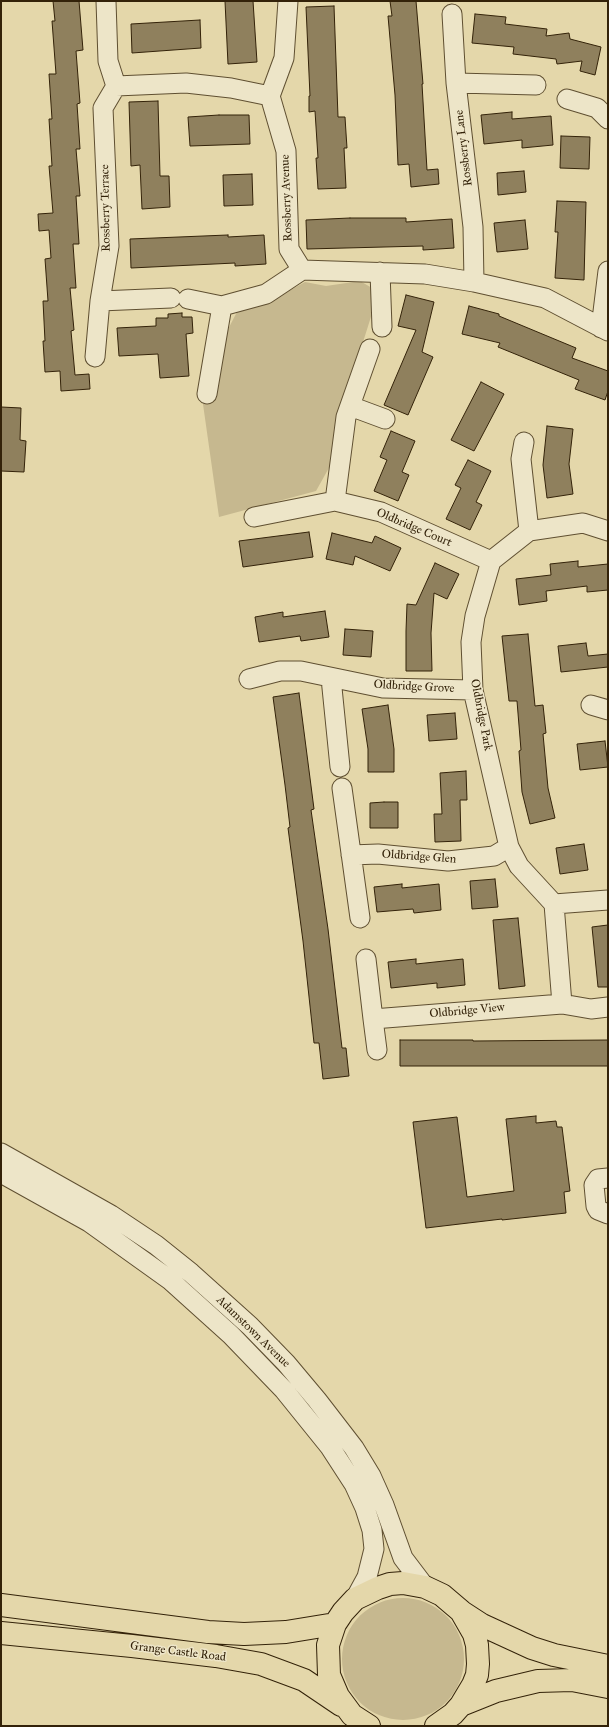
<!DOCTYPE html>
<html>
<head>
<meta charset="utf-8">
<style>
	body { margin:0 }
	#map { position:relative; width:609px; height:1727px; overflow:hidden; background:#e4d7aa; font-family:"IM FELL Great Primer",serif }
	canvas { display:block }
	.frame { position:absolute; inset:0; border:2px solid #332209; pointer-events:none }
</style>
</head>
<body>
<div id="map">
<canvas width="609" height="1727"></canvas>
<div class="frame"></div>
</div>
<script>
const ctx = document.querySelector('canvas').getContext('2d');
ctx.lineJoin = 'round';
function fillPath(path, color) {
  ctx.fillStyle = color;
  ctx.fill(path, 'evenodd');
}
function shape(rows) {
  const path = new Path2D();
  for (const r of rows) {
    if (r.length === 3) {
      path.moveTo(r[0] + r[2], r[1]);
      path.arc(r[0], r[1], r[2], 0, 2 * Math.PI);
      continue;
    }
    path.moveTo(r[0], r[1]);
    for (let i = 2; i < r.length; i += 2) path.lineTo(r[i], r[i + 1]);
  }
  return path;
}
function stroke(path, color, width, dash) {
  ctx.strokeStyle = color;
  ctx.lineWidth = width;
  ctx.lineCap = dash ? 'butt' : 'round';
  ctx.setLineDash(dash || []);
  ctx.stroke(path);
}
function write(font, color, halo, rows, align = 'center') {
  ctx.font = font + ' "IM FELL Great Primer",serif';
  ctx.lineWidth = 3;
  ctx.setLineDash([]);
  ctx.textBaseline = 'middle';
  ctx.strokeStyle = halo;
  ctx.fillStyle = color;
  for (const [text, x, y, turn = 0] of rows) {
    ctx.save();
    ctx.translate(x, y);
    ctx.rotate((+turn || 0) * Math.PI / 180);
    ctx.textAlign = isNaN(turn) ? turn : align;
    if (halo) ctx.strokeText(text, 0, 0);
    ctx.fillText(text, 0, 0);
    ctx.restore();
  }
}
fillPath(shape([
	[360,281,372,288,375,304,358,358,335,457,316,491,219,517,200,383,238,310,276,298,305,282,326,286],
	[403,1659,61]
]), '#c6b88f');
const building = shape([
	[53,1,79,1,83,50,76,51,80,103,77,104,80,149,76,149,80,196,76,196,79,244,73,244,76,288,70,288,74,330,71,331,75,375,89,374,90,389,61,391,60,371,45,372,43,341,45,341,43,301,48,301,45,259,51,258,49,230,39,231,38,214,53,213,49,166,52,166,49,119,52,119,49,74,56,74,52,21,55,21,53,1],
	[225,1,253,1,257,62,228,64,225,1],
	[390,1,416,1,423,84,422,84,427,170,438,169,439,184,411,187,409,164,398,165,395,95,388,16,392,16,390,1],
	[334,6,338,117,345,117,346,133,347,148,344,148,346,188,318,189,316,158,318,158,315,111,309,112,309,96,310,96,306,7,334,6],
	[475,14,506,17,505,24,547,29,546,36,569,33,570,39,601,47,595,75,580,71,582,61,557,64,556,59,513,54,514,47,472,43,475,14],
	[200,20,201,48,132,53,131,24,200,20],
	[158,101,160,176,169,176,170,207,142,209,140,165,131,166,129,102,158,101],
	[512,112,512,119,551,116,553,145,522,148,522,140,484,144,481,115,512,112],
	[219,115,249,115,250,144,190,146,188,117,219,115],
	[561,136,590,137,589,169,560,168,561,136],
	[524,171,526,192,498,195,497,173,524,171],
	[252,174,253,205,224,206,223,175,252,174],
	[557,201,586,202,584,280,555,278,558,232,555,232,557,201],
	[350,218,406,218,406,222,452,219,454,248,423,250,423,246,307,249,306,220,350,218],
	[525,220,528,249,497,252,494,223,525,220],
	[228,235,228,237,264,235,266,264,235,266,235,263,131,268,130,239,228,235],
	[406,295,434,302,422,352,433,357,408,415,384,405,416,330,398,326,406,295],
	[469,306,499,314,499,316,576,348,572,358,608,371,608,391,605,400,575,389,579,380,498,347,500,343,462,334,469,306],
	[182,313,182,317,192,317,193,333,186,334,189,376,160,378,158,354,119,356,117,328,156,326,156,318,168,318,168,314,182,313],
	[481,382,504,394,474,451,451,440,481,382],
	[1,407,21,408,20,440,26,441,24,472,1,471,1,407],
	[547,426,573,429,569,464,573,494,547,498,543,465,547,426],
	[391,431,415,441,402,472,409,475,398,501,374,491,387,460,380,457,391,431],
	[468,460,491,471,476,502,482,505,470,530,446,519,461,488,455,485,468,460],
	[309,532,313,557,243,567,239,541,309,532],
	[332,533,372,543,375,536,401,548,390,571,355,556,353,565,326,559,332,533],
	[578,561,578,567,608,564,608,590,587,592,587,586,546,591,547,601,519,605,516,579,551,575,550,564,578,561],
	[435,563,459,574,447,599,434,593,431,633,432,671,406,671,406,631,407,604,416,605,435,563],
	[325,611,329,637,301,641,300,636,259,642,255,617,283,612,283,617,325,611],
	[345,629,373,631,371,657,343,655,345,629],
	[528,634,535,706,543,705,546,733,543,734,548,788,555,818,530,824,522,792,519,751,521,750,517,701,509,701,502,636,528,634],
	[586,643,588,656,608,654,608,667,561,672,558,646,586,643],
	[299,693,314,809,311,810,328,929,342,1048,346,1048,349,1076,323,1079,319,1043,314,1043,303,941,288,828,290,827,285,785,273,697,299,693],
	[388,705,394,749,394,772,368,772,368,749,362,709,388,705],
	[455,713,457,739,429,741,427,715,455,713],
	[605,741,608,767,580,770,577,744,605,741],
	[466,771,467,800,460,800,461,841,435,842,434,814,442,814,440,773,466,771],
	[384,802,398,802,398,828,370,828,370,803,384,802],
	[584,844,588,870,560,874,556,848,584,844],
	[495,879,498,907,472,909,470,881,495,879],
	[402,884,402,888,439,884,441,910,414,913,413,909,377,912,374,887,402,884],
	[518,918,525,986,499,989,493,920,518,918],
	[608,925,608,987,598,987,592,927,608,925],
	[416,959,416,964,463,959,465,985,437,988,437,983,391,988,388,962,416,959],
	[400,1040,473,1040,473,1041,608,1040,608,1066,400,1066,400,1040],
	[536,1116,536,1123,556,1121,557,1127,562,1127,570,1191,564,1192,566,1213,502,1220,502,1219,426,1228,413,1122,457,1117,467,1197,514,1191,506,1119,536,1116]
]);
fillPath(building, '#8f805d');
stroke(building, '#332209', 1);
const minor = shape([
	[106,1,108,61,116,86,186,83,231,88,270,96,286,151,289,249,302,270,425,274,474,282,545,298,608,331],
	[452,14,456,83,473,227,474,282],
	[456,83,536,85],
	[270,96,284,58,288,1],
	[567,99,597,108,608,119],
	[380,272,382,327],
	[188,299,222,306],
	[100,301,171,298],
	[601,328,608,271],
	[95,357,100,301,109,246,103,108,116,86],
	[207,394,222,306,266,294,302,270],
	[350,406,385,419],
	[524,442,521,459,529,531],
	[335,501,346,417,370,349],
	[254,517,335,501,381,512,491,561],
	[608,531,583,523,529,531,491,561,475,616,471,642,473,690,509,847,519,866,554,904,608,900],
	[331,678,340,767],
	[249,679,280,671,301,671,383,688,473,690],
	[591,705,608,710],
	[342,788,360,918],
	[351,855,378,854,448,861,494,856,509,847],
	[554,904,562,1004,591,1009,608,1007],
	[366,959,373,1019],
	[377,1050,373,1019,562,1004],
	[1,1153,111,1215,156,1245,191,1273,250,1326,286,1363,317,1400,354,1448,371,1476,384,1505,403,1558,425,1587],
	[1,1173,89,1222,170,1280,231,1335,284,1390,330,1447,354,1484,365,1508,372,1530,374,1549,367,1577,355,1599],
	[608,1178,598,1179,594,1185,596,1206,598,1210,608,1214]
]);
const major = shape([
	[1,1605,208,1632,244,1634,286,1632,335,1624],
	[1,1633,132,1646,216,1656,261,1664,304,1680,341,1705],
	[461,1705,496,1691,538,1681,572,1680,608,1687],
	[369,1726,352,1715,338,1696,329,1675,328,1645,335,1624,343,1612,355,1599,378,1588,390,1584,403,1583,425,1587,442,1595,462,1612,482,1625,532,1648,554,1655,608,1666],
	[436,1726,453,1714,461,1705,473,1685,477,1675,478,1664,477,1645,474,1634,462,1613]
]);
stroke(minor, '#5f4f31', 21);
stroke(major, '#332209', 24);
stroke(minor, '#ede5c8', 19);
stroke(major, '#e4d7aa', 22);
write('12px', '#332209', '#ede5c8', [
	["Rossberry Lane",464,148,-97],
	["Rossberry Avenue",287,198,-92],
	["Rossberry Terrace",106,208,-91],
	["Oldbridge Court",414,528,23],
	["Oldbridge Grove",414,687,3],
	["Oldbridge Park",481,715,79],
	["Oldbridge Glen",419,857,4],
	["Oldbridge View",467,1011,-5],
	["Adamstown Avenue",253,1332,44],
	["Grange Castle Road",178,1652,7]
]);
</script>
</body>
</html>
